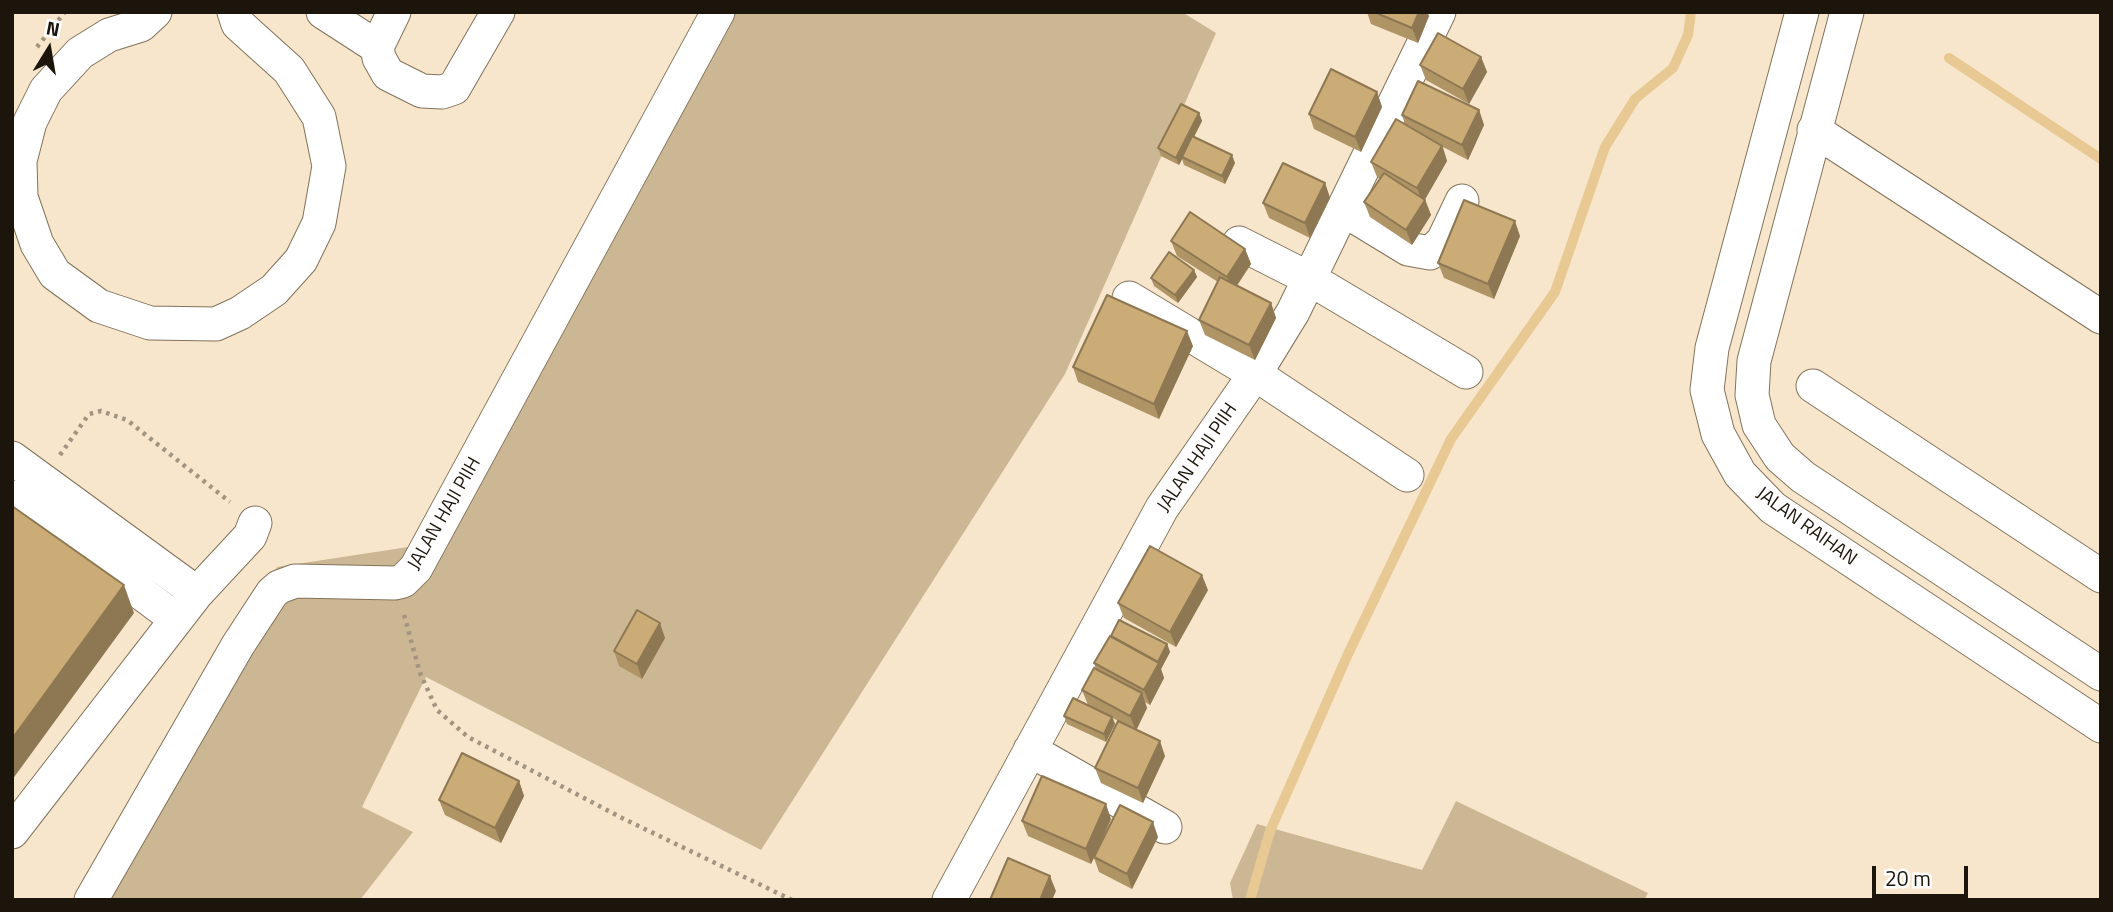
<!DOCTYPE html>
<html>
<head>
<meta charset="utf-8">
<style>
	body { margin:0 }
	#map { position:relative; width:2113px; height:912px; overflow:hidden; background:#f7e6cb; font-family:"Titillium Web",sans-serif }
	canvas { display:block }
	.frame { position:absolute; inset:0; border:14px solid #1b150b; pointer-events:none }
	.north { position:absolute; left:14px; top:14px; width:70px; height:70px; -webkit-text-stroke:5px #fff; paint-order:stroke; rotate:11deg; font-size:19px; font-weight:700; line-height:28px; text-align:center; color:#1b150b }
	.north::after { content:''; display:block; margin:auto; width:24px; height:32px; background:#1b150b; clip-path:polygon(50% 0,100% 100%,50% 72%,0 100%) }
	.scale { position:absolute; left:1872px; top:866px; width:96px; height:32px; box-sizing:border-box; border:4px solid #1b150b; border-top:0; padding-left:9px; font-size:21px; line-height:24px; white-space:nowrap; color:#1b150b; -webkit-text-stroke:5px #fff; paint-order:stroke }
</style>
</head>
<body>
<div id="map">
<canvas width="2113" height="912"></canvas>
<div class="frame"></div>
<div class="north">N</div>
<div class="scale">20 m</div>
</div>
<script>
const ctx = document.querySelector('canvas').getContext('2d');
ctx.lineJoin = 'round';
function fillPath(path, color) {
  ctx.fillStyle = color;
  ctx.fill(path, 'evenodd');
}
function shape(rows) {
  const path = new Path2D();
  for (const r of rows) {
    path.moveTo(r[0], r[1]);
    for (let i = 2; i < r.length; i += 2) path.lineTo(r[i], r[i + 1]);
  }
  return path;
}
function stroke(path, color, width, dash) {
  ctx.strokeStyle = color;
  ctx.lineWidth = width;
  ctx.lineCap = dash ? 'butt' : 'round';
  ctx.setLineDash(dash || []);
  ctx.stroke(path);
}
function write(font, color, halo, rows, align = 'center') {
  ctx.font = font + ' "Titillium Web",sans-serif';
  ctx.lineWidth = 5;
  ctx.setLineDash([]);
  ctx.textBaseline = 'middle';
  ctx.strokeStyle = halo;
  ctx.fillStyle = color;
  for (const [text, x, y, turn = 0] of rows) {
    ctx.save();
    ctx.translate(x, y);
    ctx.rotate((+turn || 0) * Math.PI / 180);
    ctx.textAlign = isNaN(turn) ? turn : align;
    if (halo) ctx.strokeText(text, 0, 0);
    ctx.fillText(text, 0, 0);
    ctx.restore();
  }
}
fillPath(shape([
	[725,12,1182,12,1216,33,1065,374,761,850,426,677,362,807,413,832,360,900,88,900,277,567,441,542],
	[1456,801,1648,893,1644,900,1233,900,1230,883,1257,824,1422,870]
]), '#ccb794');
stroke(shape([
	[1949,58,2101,159],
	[1250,900,1270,831,1348,654,1451,439,1555,292,1605,147,1635,99,1673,68,1688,35,1691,12]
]), '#e9c993', 10);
const minor = shape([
	[155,12,141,25,109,35,80,53,46,90,30,122,20,161,21,197,37,244,55,274,99,306,150,323,216,324,240,313,274,290,301,260,319,223,329,166,319,117,289,70,238,24,234,12],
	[323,12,377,47],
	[394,12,377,47,379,58,388,74,422,91,442,92,454,88,498,12],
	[1802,12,1712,348,1707,390,1718,434,1740,474,1773,508,2101,726],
	[1847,12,1754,361,1752,395,1759,425,1780,457,1803,477,2101,674],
	[1814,130,2101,317],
	[1344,210,1408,249,1430,253,1443,241,1462,201],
	[1239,243,1310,279,1466,372],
	[1129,298,1255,374,1407,475],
	[1813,386,2101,576],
	[12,458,197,593],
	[12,497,176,619],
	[1030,750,1165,827],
	[12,832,197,593,250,536,255,523],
	[91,900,238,645,272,593,279,587,295,581,395,583,403,581,416,568,718,12],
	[949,900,1162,508,1255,374,1293,312,1439,12]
]);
stroke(minor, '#82735a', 35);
stroke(shape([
	[37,47,65,12],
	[60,455,89,414,101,411,127,420,230,502],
	[404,615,420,673,437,710,468,737,622,818,792,900]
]), '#a19480', 4.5, [3.5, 5]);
stroke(minor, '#fff', 33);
fillPath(shape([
	[1367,12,1427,12,1429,16,1418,43,1371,24],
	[1481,57,1487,72,1469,104,1426,80,1420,65],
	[1377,92,1382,107,1361,152,1314,129,1309,114],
	[1479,110,1484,125,1468,160,1443,147,1447,161,1425,199,1431,215,1412,245,1370,217,1364,202,1380,179,1377,177,1371,162,1405,124,1402,115],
	[1199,113,1202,121,1194,137,1235,163,1225,184,1184,165,1182,159,1179,165,1161,156,1158,148],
	[1325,183,1330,198,1310,238,1269,218,1263,203],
	[1520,236,1494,299,1444,278,1438,263],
	[1171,241,1245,249,1251,264,1237,286,1271,303,1276,318,1255,360,1205,335,1199,320,1218,282,1177,256],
	[1194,270,1197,277,1178,303,1154,286,1151,278],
	[1193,346,1159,419,1078,382,1073,367],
	[1208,590,1176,647,1124,618,1118,603],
	[665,638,642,679,619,666,614,651],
	[1167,644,1170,652,1161,669,1164,678,1150,705,1145,702,1147,708,1136,729,1165,756,1143,803,1101,783,1095,768,1118,721,1113,718,1115,724,1106,742,1067,724,1064,716,1088,705,1082,690,1097,670,1094,663],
	[519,781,524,796,501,843,445,815,439,800],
	[1111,819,1101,843,1158,837,1132,889,1099,872,1094,858,1091,864,1028,836,1022,821]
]), '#af9465');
fillPath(shape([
	[1419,12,1427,12,1429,16,1418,43,1412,28],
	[1481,57,1487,72,1469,104,1463,89],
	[1377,92,1382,107,1361,152,1355,137],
	[1479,110,1484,125,1468,160,1462,145],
	[1199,113,1202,121,1179,165,1176,158],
	[1442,146,1447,161,1423,203,1417,188],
	[1232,155,1235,163,1225,184,1222,176],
	[1325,183,1330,198,1310,238,1305,223],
	[1425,200,1431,215,1412,245,1406,230],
	[1515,221,1520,236,1494,299,1488,284],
	[1245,249,1251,264,1232,292,1227,277],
	[1194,270,1197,277,1178,303,1175,295],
	[1271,303,1276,318,1255,360,1249,345],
	[1187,331,1193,346,1159,419,1154,404],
	[1202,575,1208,590,1176,647,1170,632],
	[124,585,134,613,12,780,12,739],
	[660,623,665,638,642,679,637,664],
	[1167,644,1170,652,1161,669,1164,678,1150,705,1144,690],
	[1142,693,1147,708,1136,731,1130,716],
	[1112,717,1115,724,1106,742,1104,734],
	[1160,741,1165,756,1143,803,1138,788],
	[519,781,524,796,501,843,495,828],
	[1106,804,1111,819,1091,864,1086,849],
	[1153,822,1158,837,1132,889,1127,874],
	[1050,876,1056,891,1052,900,1040,900]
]), '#8e7853');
const building = shape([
	[1374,12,1419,12,1412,28,1374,12],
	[1438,33,1481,57,1463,89,1420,65,1438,33],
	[1331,69,1377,92,1355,137,1309,114,1331,69],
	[1418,81,1479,110,1462,145,1402,115,1418,81],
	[1181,104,1199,113,1176,158,1158,148,1181,104],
	[1396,119,1442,146,1417,188,1371,162,1396,119],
	[1192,136,1232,155,1222,176,1182,157,1192,136],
	[1283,163,1325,183,1305,223,1263,203,1283,163],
	[1384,173,1425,200,1406,230,1364,202,1384,173],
	[1464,200,1515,221,1488,284,1438,263,1464,200],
	[1190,212,1245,249,1227,277,1171,241,1190,212],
	[1169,252,1194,270,1175,295,1151,278,1169,252],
	[1220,277,1271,303,1249,345,1199,320,1220,277],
	[1107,295,1187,331,1154,404,1073,367,1107,295],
	[12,506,124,585,12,739,12,506],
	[1150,546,1202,575,1170,632,1118,603,1150,546],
	[637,610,660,623,637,664,614,651,637,610],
	[1119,620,1167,644,1158,662,1111,636,1119,620],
	[1110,636,1159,663,1144,690,1094,663,1110,636],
	[1094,668,1142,693,1130,716,1082,690,1094,668],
	[1073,698,1112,717,1104,734,1064,716,1073,698],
	[1118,721,1160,741,1138,788,1095,768,1118,721],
	[462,753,519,781,495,828,439,800,462,753],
	[1042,776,1106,804,1086,849,1022,821,1042,776],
	[1120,805,1153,822,1127,874,1094,857,1120,805],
	[1008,858,1050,876,1040,900,990,900,1008,858]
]);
fillPath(building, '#cbac76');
stroke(building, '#8e7853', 2);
write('19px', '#1b150b', '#fff', [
	["JALAN HAJI PIIH",1198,458,-56],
	["JALAN HAJI PIIH",445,514,-60],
	["JALAN RAIHAN",1806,527,36]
]);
</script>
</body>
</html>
